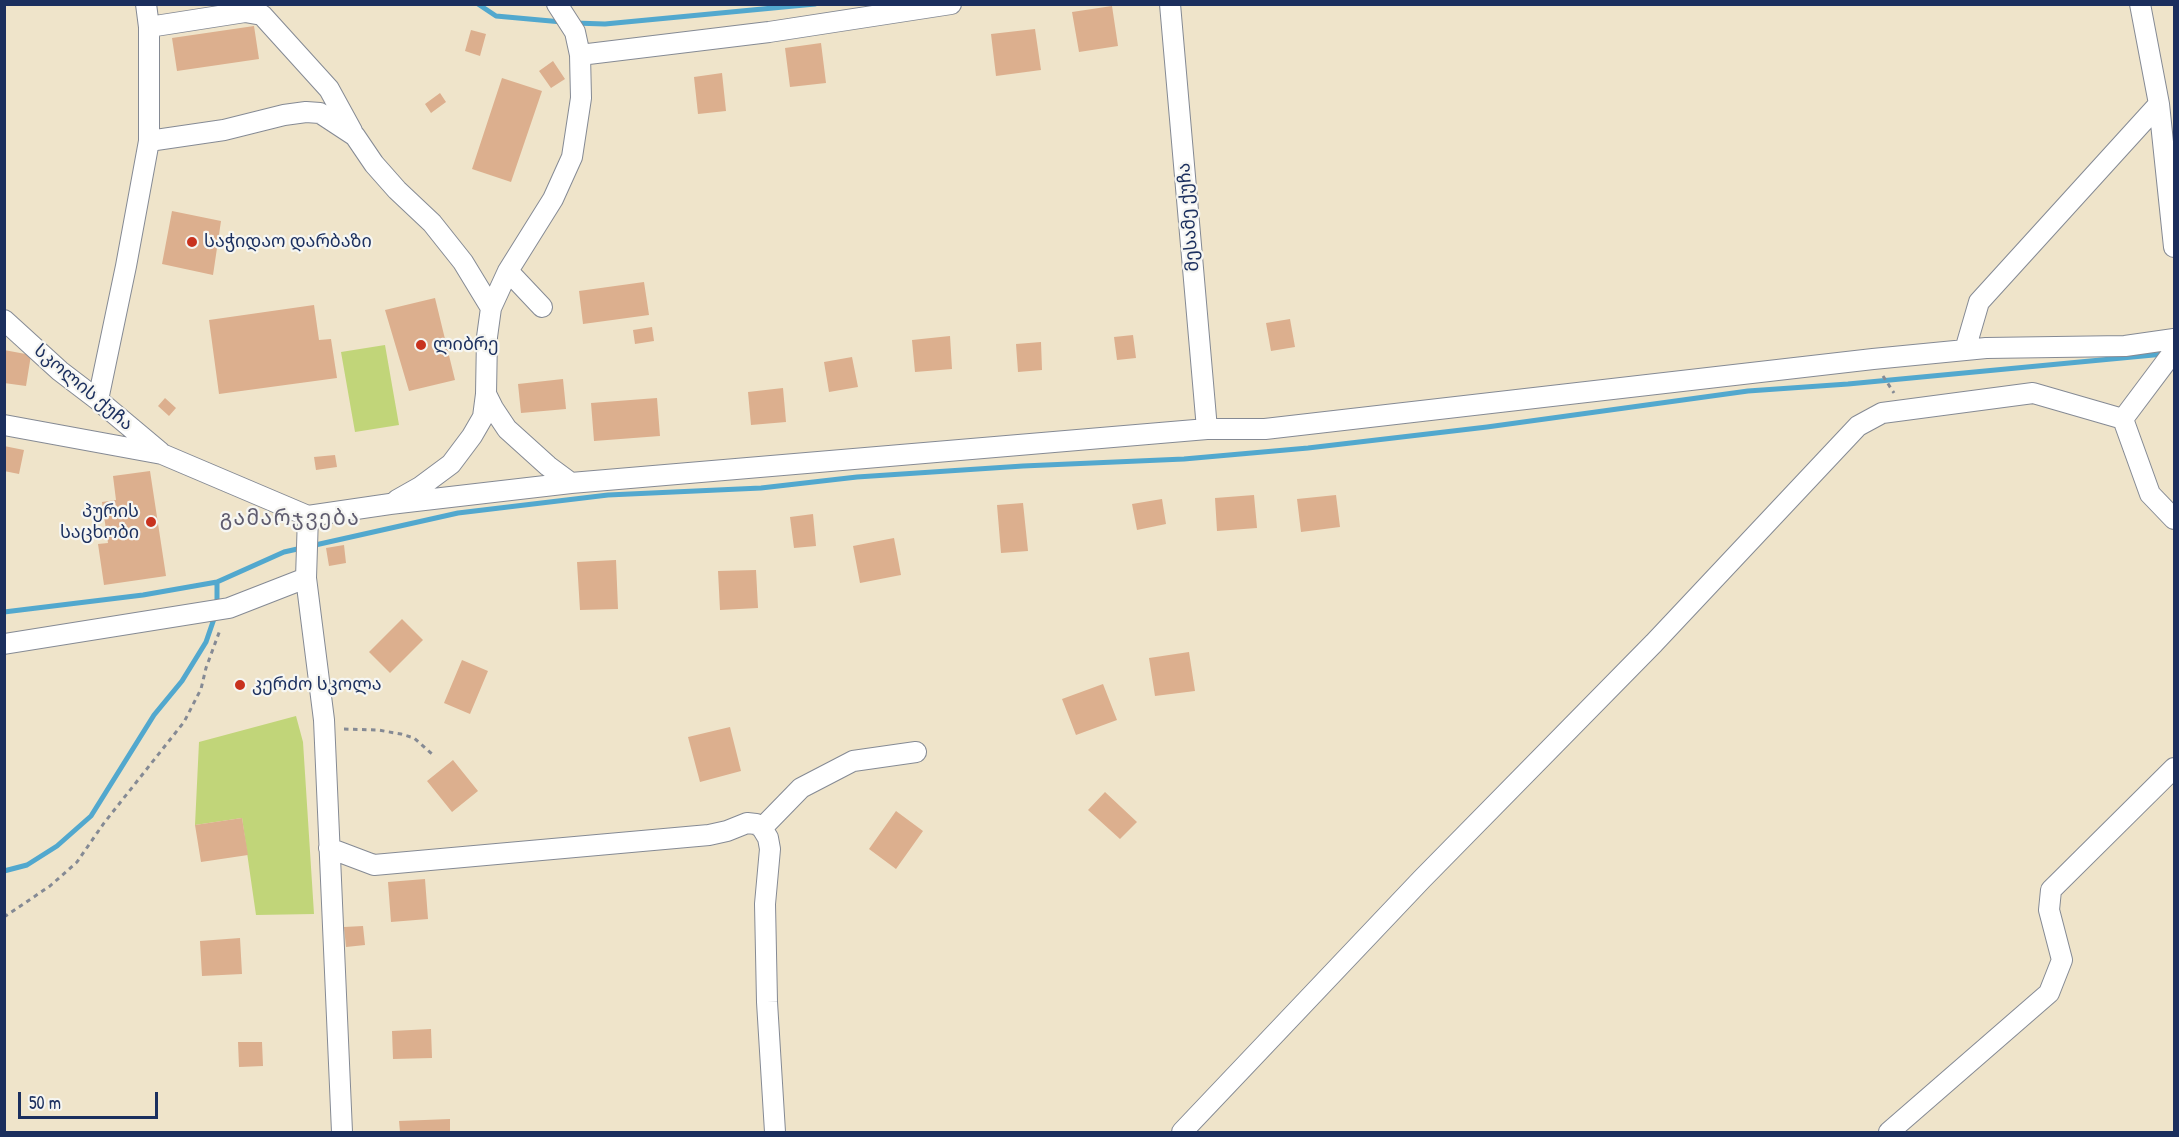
<!DOCTYPE html>
<html>
<head>
<meta charset="utf-8">
<style>
	body { margin:0 }
	#map { position:relative; width:2179px; height:1137px; overflow:hidden; background:#efe4ca; font-family:"Patrick Hand",sans-serif }
	canvas { display:block }
	.frame { position:absolute; inset:0; border:6px solid #1b2f5e; pointer-events:none }
	.scale { position:absolute; left:18px; top:1092px; width:140px; height:27px; box-sizing:border-box; border:3px solid #1b2f5e; border-top:0; padding-left:8px; font-size:18px; line-height:21px; white-space:nowrap; color:#1b2f5e; -webkit-text-stroke:4px #f6f6f2; paint-order:stroke }
</style>
</head>
<body>
<div id="map">
<canvas width="2179" height="1137"></canvas>
<div class="frame"></div>
<div class="scale">50 m</div>
</div>
<script>
const ctx = document.querySelector('canvas').getContext('2d');
ctx.lineJoin = 'round';
function fillPath(path, color) {
  ctx.fillStyle = color;
  ctx.fill(path, 'evenodd');
}
function shape(rows) {
  const path = new Path2D();
  for (const r of rows) {
    path.moveTo(r[0], r[1]);
    for (let i = 2; i < r.length; i += 2) path.lineTo(r[i], r[i + 1]);
  }
  return path;
}
function stroke(path, color, width, dash) {
  ctx.strokeStyle = color;
  ctx.lineWidth = width;
  ctx.lineCap = dash ? 'butt' : 'round';
  ctx.setLineDash(dash || []);
  ctx.stroke(path);
}
function write(font, color, halo, rows, align = 'center') {
  ctx.font = font + ' "Patrick Hand","Noto Sans Georgian",sans-serif';
  ctx.lineWidth = 4.5;
  ctx.setLineDash([]);
  ctx.textBaseline = 'middle';
  ctx.strokeStyle = halo;
  ctx.fillStyle = color;
  for (const [text, x, y, turn = 0] of rows) {
    ctx.save();
    ctx.translate(x, y);
    ctx.rotate((+turn || 0) * Math.PI / 180);
    ctx.textAlign = isNaN(turn) ? turn : align;
    if (halo) ctx.strokeText(text, 0, 0);
    ctx.fillText(text, 0, 0);
    ctx.restore();
  }
}
fillPath(shape([
	[385,345,399,425,355,432,341,352],
	[296,716,303,742,314,914,256,915,242,818,195,825,199,742]
]), '#c1d579');
stroke(shape([
	[478,4,496,16,562,22],
	[574,23,605,24,815,4],
	[217,582,217,604],
	[4,612,143,595,217,582,284,552,458,513,608,495,761,488,857,477,1023,466,1184,459,1308,448,1487,427,1748,391,1848,384,2164,354],
	[4,871,27,865,57,846,91,816,154,715,182,681,206,642,216,613]
]), '#52a8ce', 5);
fillPath(shape([
	[1112,6,1118,46,1079,52,1072,12],
	[254,26,259,59,177,71,172,38],
	[1035,29,1041,70,996,76,991,34],
	[471,30,486,34,480,56,465,51],
	[821,43,826,83,790,87,785,48],
	[553,61,565,79,551,88,539,71],
	[722,73,726,111,698,114,694,77],
	[502,78,542,91,511,182,472,169],
	[440,93,446,102,431,113,425,104],
	[172,211,221,221,213,275,162,264],
	[644,282,649,315,583,324,579,291],
	[435,298,455,380,409,391,385,310],
	[314,305,319,340,331,339,337,378,219,394,209,320],
	[1290,319,1295,347,1271,351,1266,323],
	[652,327,654,341,635,344,633,330],
	[1133,335,1136,358,1117,360,1114,337],
	[950,336,952,369,915,372,912,340],
	[1041,342,1042,370,1018,372,1016,344],
	[4,350,31,355,26,386,4,383],
	[852,357,858,387,829,392,824,362],
	[563,379,566,409,521,413,518,384],
	[783,388,786,422,751,425,748,392],
	[165,398,176,408,169,416,158,406],
	[657,398,660,436,594,441,591,403],
	[4,446,24,450,19,474,4,471],
	[335,455,337,467,316,470,314,457],
	[150,471,166,576,104,585,98,544,108,543,102,502,116,500,113,476],
	[1254,495,1257,528,1217,531,1215,498],
	[1336,495,1340,527,1301,532,1297,499],
	[1162,499,1166,524,1137,530,1132,504],
	[1023,503,1028,551,1001,553,997,505],
	[813,514,816,546,794,548,790,517],
	[894,538,901,575,860,583,853,546],
	[344,545,346,563,329,566,326,548],
	[616,560,618,609,580,610,577,562],
	[756,570,758,608,720,610,718,571],
	[402,619,423,640,390,673,369,652],
	[1189,652,1195,691,1155,696,1149,658],
	[462,660,488,671,470,714,444,703],
	[1103,684,1117,720,1076,735,1062,699],
	[730,727,741,771,700,782,688,737],
	[453,760,478,791,452,812,427,781],
	[1105,792,1137,822,1120,839,1088,810],
	[896,811,923,831,896,869,869,849],
	[242,818,248,855,201,862,195,825],
	[425,879,428,919,391,922,388,882],
	[363,926,365,945,346,947,344,927],
	[240,938,242,974,202,976,200,941],
	[431,1029,432,1058,393,1059,392,1031],
	[238,1042,262,1042,263,1066,239,1067],
	[450,1119,450,1132,400,1132,399,1121]
]), '#dcaf8e');
const minor = shape([
	[1170,4,1207,429],
	[2140,4,2159,104,2174,247],
	[149,27,245,12,262,15,329,89,352,131],
	[580,55,769,32,951,4],
	[149,141,224,130,284,115,306,112,320,113,355,136,374,164,397,190,432,223,463,262,491,308],
	[508,271,542,307],
	[4,320,60,371,98,400,160,452],
	[1965,350,1979,302,2159,104],
	[2174,351,2123,419,2150,494,2174,519],
	[486,394,493,408,507,429,548,466,571,483],
	[98,400,126,266,149,141,149,27,146,4],
	[4,425,162,454,308,516,390,504,571,483,1207,429,1265,429,1873,359,1986,348,2125,346,2174,339],
	[397,500,420,487,451,464,472,436,483,417,486,394,487,337,491,308,508,271,553,199,572,157,581,98,580,55,575,32,557,4],
	[308,516,306,578,324,720,342,1132],
	[4,644,229,608,306,578],
	[762,828,801,788,853,761,916,752],
	[329,848,374,865,709,835,727,831,747,823,756,824,762,828,768,838,770,849,765,904,767,1002,775,1132],
	[1182,1132,1422,879,1654,643,1858,426,1882,413,2033,393,2123,419],
	[1889,1132,2049,993,2062,960,2049,910,2051,890,2174,768]
]);
stroke(minor, '#858a94', 22);
stroke(shape([
	[1883,376,1894,393],
	[344,729,378,730,401,734,414,738,432,754],
	[4,917,50,886,77,862,104,823,184,722,201,689,206,668,220,630]
]), '#858a94', 3, [4.5, 4.5]);
stroke(minor, '#fff', 20);
for (const [x, y, r, color] of [
	[192,242,6,"#c8321e"],
	[421,345,6,"#c8321e"],
	[151,522,6,"#c8321e"],
	[240,685,6,"#c8321e"]
]) {
  const dot = new Path2D();
  dot.arc(x, y, r, 0, 2 * Math.PI);
  ctx.fillStyle = color;
  ctx.fill(dot);
  stroke(dot, '#f6f6f2', 2);
}
write('18px', '#1b2f5e', '#f6f6f2', [
	["მესამე ქუჩა",1189,217,-95],
	["სკოლის ქუჩა",83,388,40]
]);
write('18px', '#1b2f5e', '#f6f6f2', [
	["საჭიდაო დარბაზი",204,242],
	["ლიბრე",433,345],
	["პურის",139,512,"right"],
	["საცხობი",139,533,"right"],
	["კერძო სკოლა",252,685]
], 'left');
ctx.letterSpacing = '1.5px';
write('21px', '#5f5c6f', '#f6f6f2', [
	["გამარჯვება",290,519]
]);
ctx.letterSpacing = '0px';
</script>
</body>
</html>
